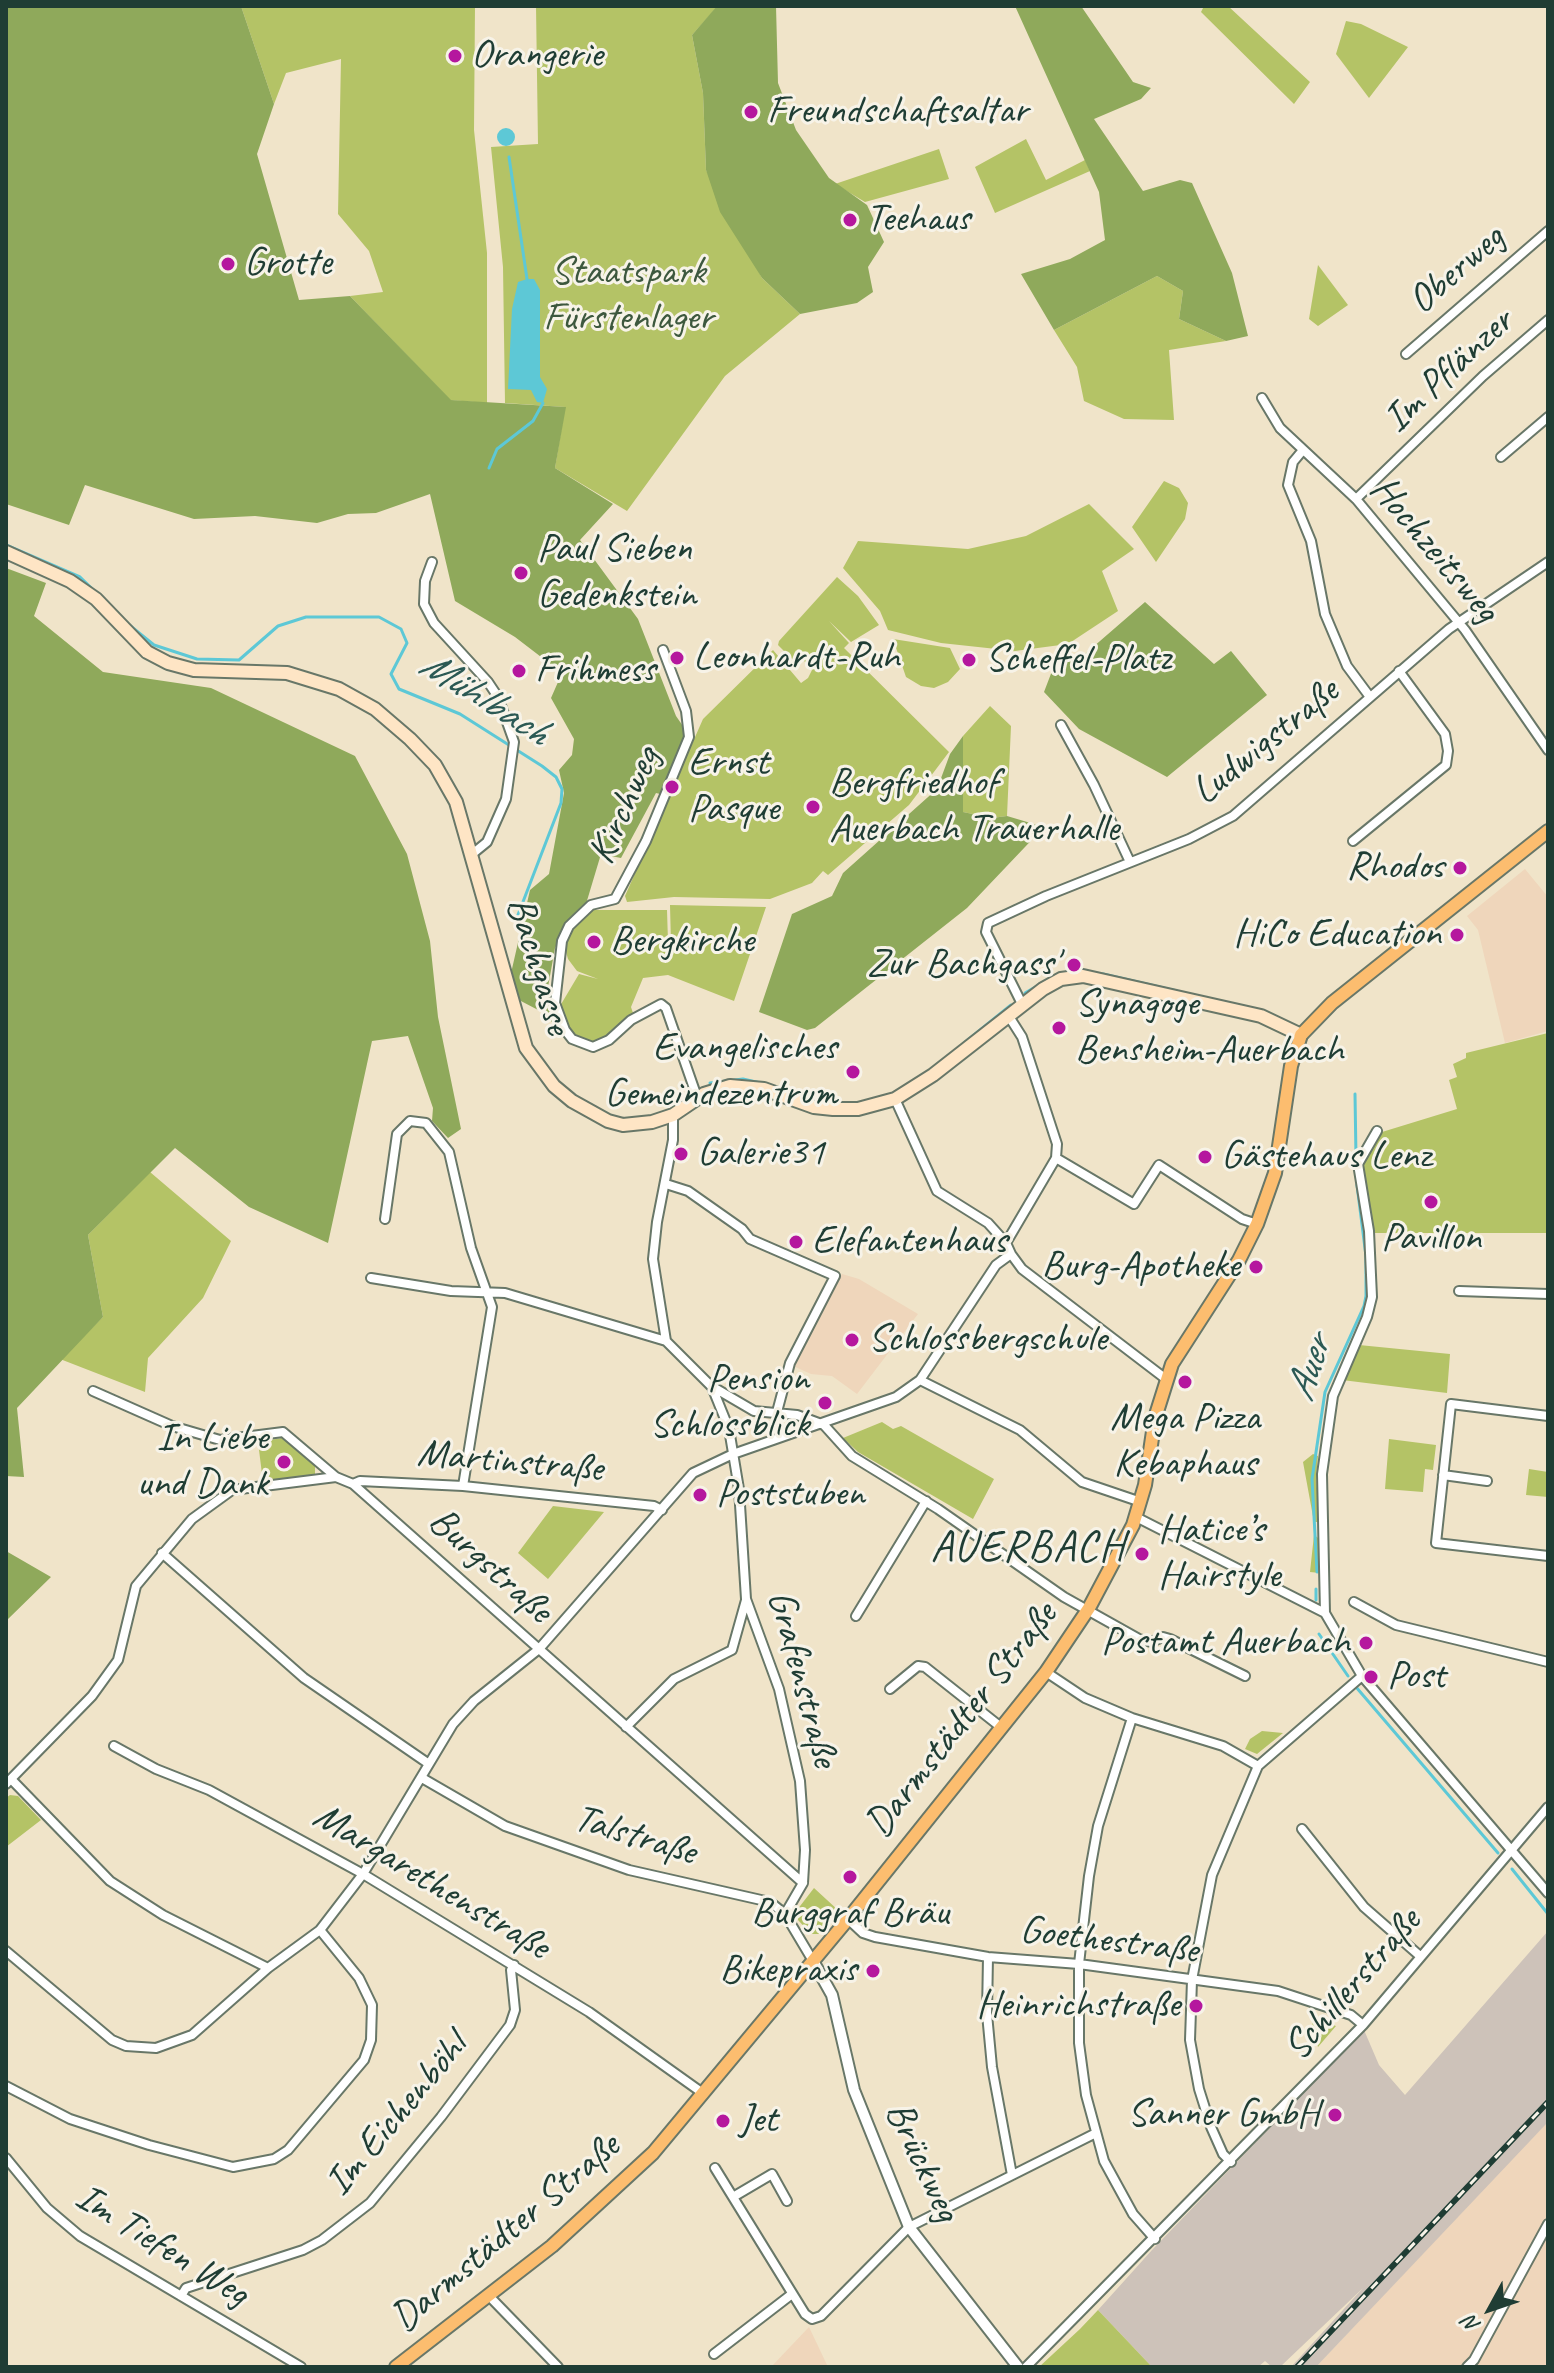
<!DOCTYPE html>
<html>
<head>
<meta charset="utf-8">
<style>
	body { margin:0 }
	#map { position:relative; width:1554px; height:2373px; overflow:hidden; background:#f0e4c9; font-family:Caveat,sans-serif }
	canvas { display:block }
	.frame { position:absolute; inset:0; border:8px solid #1f3d34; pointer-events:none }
	.north { position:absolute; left:1450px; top:2269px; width:80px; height:80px; -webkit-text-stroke:6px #f7f3e8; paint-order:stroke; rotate:230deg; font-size:22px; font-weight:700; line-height:32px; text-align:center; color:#1f3d34 }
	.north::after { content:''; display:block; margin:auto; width:28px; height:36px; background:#1f3d34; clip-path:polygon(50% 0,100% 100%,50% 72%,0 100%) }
</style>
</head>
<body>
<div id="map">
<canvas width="1554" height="2373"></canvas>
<div class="frame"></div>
<div class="north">N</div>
</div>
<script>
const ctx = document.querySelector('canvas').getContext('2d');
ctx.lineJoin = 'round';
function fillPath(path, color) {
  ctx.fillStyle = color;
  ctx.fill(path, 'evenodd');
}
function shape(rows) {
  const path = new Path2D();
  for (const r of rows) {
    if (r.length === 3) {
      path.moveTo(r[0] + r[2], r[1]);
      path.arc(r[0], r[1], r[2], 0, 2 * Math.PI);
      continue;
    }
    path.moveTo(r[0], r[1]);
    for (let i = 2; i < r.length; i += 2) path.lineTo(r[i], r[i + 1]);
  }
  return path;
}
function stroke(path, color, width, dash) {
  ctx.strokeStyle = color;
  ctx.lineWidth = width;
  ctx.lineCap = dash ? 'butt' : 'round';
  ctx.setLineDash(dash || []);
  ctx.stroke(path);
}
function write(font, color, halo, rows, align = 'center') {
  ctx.font = font + ' Caveat,sans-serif';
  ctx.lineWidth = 6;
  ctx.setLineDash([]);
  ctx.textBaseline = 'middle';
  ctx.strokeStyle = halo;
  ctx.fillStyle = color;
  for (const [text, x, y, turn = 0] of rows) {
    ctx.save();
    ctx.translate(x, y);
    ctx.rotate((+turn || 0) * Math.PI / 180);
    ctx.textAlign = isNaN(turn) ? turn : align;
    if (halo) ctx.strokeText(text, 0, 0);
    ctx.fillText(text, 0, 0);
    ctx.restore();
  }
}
fillPath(shape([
	[1525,869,1548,897,1548,1031,1505,1043,1478,930,1467,916],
	[842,1274,859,1279,918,1314,857,1394,832,1376,811,1374,793,1366],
	[1548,2122,1548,2367,1316,2367,1512,2158],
	[809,2327,828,2367,771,2367]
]), '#efd6bb');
fillPath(shape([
	[1548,1931,1548,2122,1316,2367,1291,2367,1363,2288,1280,2367,1272,2367,1265,2361,1258,2367,1152,2367,1098,2310,1152,2250,1364,2030,1379,2065,1405,2095]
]), '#cdc2b9');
fillPath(shape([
	[241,6,475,6,474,130,487,253,487,403,450,400,350,296,383,292,369,251,338,214,341,59,286,73,274,104],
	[536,6,723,6,717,7,692,35,703,93,706,170,762,278,800,314,725,376,627,511,555,468,565,407,505,403,503,267,491,147,538,144],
	[1204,6,1228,6,1310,82,1294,104,1201,12],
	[1346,21,1361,24,1408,47,1369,98,1336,54],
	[1026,139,1046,180,1085,160,1090,171,995,213,975,167],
	[939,149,949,179,865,202,835,184],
	[1318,265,1348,305,1318,326,1309,319],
	[1157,276,1183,291,1179,319,1226,341,1169,350,1174,420,1124,419,1084,401,1077,367,1054,330],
	[1164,481,1179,488,1188,503,1185,519,1156,562,1132,527],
	[1089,504,1134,549,1102,571,1118,611,1068,644,1015,651,941,643,888,630,880,611,843,568,858,541,968,549,1026,536],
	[837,577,858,596,879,625,851,642,829,621,849,643,844,648,949,752,909,805,828,875,823,871,812,883,770,899,674,897,627,902,625,896,703,719,773,650,801,683,808,678,812,670,799,655,793,660,778,645,779,641],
	[893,639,950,648,960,669,948,682,934,688,921,686,906,677],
	[990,706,1011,726,1007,816,992,818,963,812,963,736],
	[670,905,766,907,734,1001,668,975,643,978,631,1007,633,1013,601,1041,586,1043,573,1036,560,1006,579,974,598,979,577,971,568,959,564,945,571,929,591,910,667,910,668,942,664,943,671,944],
	[1548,1033,1548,1233,1375,1233,1361,1167,1382,1132,1457,1109,1449,1080,1457,1077,1453,1064,1466,1058,1466,1053],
	[150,1172,231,1241,203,1298,148,1358,145,1392,60,1359,103,1317,88,1235],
	[1359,1345,1450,1354,1447,1393,1342,1380],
	[882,1422,893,1429,901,1426,994,1479,973,1519,858,1452,843,1438],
	[282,1438,315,1465,315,1476,263,1482,258,1442],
	[1389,1439,1436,1445,1433,1470,1425,1469,1423,1492,1385,1489],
	[1313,1454,1318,1456,1316,1478,1320,1522,1314,1522,1303,1462],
	[1529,1469,1548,1472,1548,1497,1526,1495],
	[553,1506,604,1512,548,1579,518,1553],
	[1314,1535,1321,1540,1320,1573,1310,1572],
	[1262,1731,1283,1733,1257,1754,1245,1749,1250,1739],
	[10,1795,18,1796,41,1820,6,1847,6,1798],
	[814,1888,839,1911,819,1934,811,1934,798,1920,797,1910],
	[1311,2018,1336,2026,1318,2047],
	[1098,2310,1152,2367,1039,2367,1080,2329]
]), '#b4c366');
fillPath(shape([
	[6,6,241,6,274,104,257,154,299,300,350,296,451,400,566,407,555,468,613,504,580,540,638,619,676,716,687,732,660,794,656,793,621,858,601,854,586,904,570,919,555,948,548,987,554,1024,540,1011,519,1000,509,982,530,890,549,874,564,793,559,770,572,755,574,739,551,698,562,673,515,637,455,601,430,494,376,513,348,514,317,523,255,516,194,519,85,485,69,525,6,504],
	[717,6,776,6,778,83,796,130,829,178,867,205,884,242,868,267,873,292,857,303,800,314,762,278,720,212,706,170,703,93,692,35],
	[1015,6,1081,6,1133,82,1151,88,1141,99,1094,119,1143,191,1180,180,1192,183,1232,273,1248,336,1226,341,1179,319,1183,291,1157,276,1054,330,1021,274,1070,259,1105,240,1099,192],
	[6,568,46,583,34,616,103,672,211,688,355,756,407,854,430,941,438,1017,461,1129,448,1138,432,1121,433,1108,408,1036,372,1041,328,1243,249,1207,175,1148,88,1235,103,1317,17,1408,24,1477,6,1476],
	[1145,602,1214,664,1231,651,1267,695,1167,777,1079,729,1044,692,1057,658,1085,654],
	[963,736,963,812,992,818,1007,816,1044,827,967,908,815,1028,807,1030,759,1012,792,914,832,896,843,873,937,789,950,754],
	[6,1551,51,1577,6,1621]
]), '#8fa95b');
fillPath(shape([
	[506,137,9],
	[527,279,534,279,540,290,540,377,547,389,543,403,537,402,531,390,508,389,512,309,518,282]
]), '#5dc8d6');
stroke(shape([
	[509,157,527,279],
	[489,468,497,449,533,421,543,403],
	[6,545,80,577,111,607],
	[128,624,154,645,197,659,239,660,278,626,306,617,379,617,401,629,407,643,391,674,399,689,460,714,542,766,556,777,562,789,561,803,516,920],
	[1103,974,1177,991],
	[1025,993,1049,979],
	[964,1043,1011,1005],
	[710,1083,743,1079,769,1085],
	[1355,1094,1356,1158],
	[1317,1572,1312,1479,1325,1392,1364,1306,1366,1296,1366,1256,1357,1185],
	[1316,1600,1316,1589],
	[1319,1634,1348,1676],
	[1356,1687,1498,1853],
	[1512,1869,1548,1914]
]), '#5dc8d6', 3);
const minor = shape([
	[1406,354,1548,231],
	[1262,398,1280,428,1356,499,1465,630,1548,750],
	[1303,450,1293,462,1288,485,1311,541,1325,614,1347,666,1370,697],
	[1501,457,1548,417],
	[1356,499,1483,376,1548,320],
	[432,562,425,581,424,604,434,623,488,682,498,697,514,742,506,799,487,842,471,855],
	[663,650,686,711,689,737,646,841,615,899,591,905,569,926,562,941,555,1003,565,1030,572,1039,593,1047,609,1040,631,1020,661,1004,666,1008,697,1097],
	[1061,725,1094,785,1130,862],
	[1353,841,1446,765,1448,751,1445,734,1399,671],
	[1022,1004,986,932,988,923,1046,896,1189,839,1233,816,1449,629,1548,562],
	[895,1099,937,1191,988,1223,1006,1243],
	[673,1115,673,1140,657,1222,653,1259,666,1341,712,1387,729,1429,739,1489,746,1599,779,1689,800,1781,805,1850,803,1883,785,1914],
	[1056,1158,1134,1204,1159,1165,1242,1219,1257,1224],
	[666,1184,688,1191,742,1229,750,1239,835,1276,790,1363,777,1412],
	[385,1219,397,1134,410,1121,426,1123,449,1152,471,1248,492,1307,463,1486],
	[1011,1254,1022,1269,1166,1379],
	[371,1278,451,1291,505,1293,666,1341],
	[1459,1291,1548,1294],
	[920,1380,1020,1430,1082,1482,1141,1502],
	[713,1387,754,1411,797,1415,824,1425,852,1456,938,1509,1064,1597,1139,1639,1151,1642,1163,1637,1170,1639,1245,1676],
	[93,1391,172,1426,220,1440,283,1432,336,1477,353,1484,803,1883],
	[1548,1416,1451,1404,1436,1543,1548,1556],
	[1443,1475,1487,1481],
	[353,1484,360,1481,463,1486,654,1506,662,1510],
	[1136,1517,1325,1613,1362,1676,1548,1893],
	[162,1553,304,1678,429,1764],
	[1354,1602,1396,1625,1548,1662],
	[1325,1613,1322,1474,1333,1396,1367,1317,1372,1297,1369,1231,1358,1164,1377,1131],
	[856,1616,926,1501],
	[1046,1672,1085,1698,1132,1718,1223,1746,1258,1766],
	[890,1689,918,1666,925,1667,1002,1728],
	[1132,1718,1098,1826,1089,1876,1079,1964,1079,2043,1086,2095,1104,2161,1133,2214,1155,2239],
	[626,1727,674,1679,732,1650,746,1600],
	[114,1746,156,1769,209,1790,363,1874,589,2012,704,2094],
	[422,1778,505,1826,629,1870,770,1902,785,1914,813,1961],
	[11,1779,110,1881,163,1915,268,1968],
	[6,1784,92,1696,118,1660,136,1586,192,1519,232,1490,336,1477],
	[1302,1829,1364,1907,1420,1956],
	[848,1919,863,1933,875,1937,988,1957,1079,1964,1278,1991,1351,2015,1363,2025],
	[6,1951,112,2040,126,2046,156,2048,192,2035,268,1968,320,1930,363,1874,453,1724,474,1701,539,1649,693,1473,733,1454,896,1397,920,1380,996,1265,1011,1254,1006,1243,1056,1158,1057,1144,1022,1037,1008,1015],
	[988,1957,987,2014,992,2067,1012,2175],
	[6,2086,70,2119,149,2145,233,2167,274,2159,288,2150,364,2060,371,2040,372,2005,359,1978,320,1930],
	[6,2158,47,2208,80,2236,301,2367],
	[1231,2162,1223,2154,1211,2127,1199,2089,1190,2040,1192,1980,1212,1875,1258,1766,1362,1676],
	[715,2168,805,2314,812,2319,821,2316,909,2227,1094,2134],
	[733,2197,772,2174,787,2201],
	[181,2296,186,2288,303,2250,322,2240,370,2203,441,2117,510,2025,515,2010,511,1970,514,1965],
	[490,2297,558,2367],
	[714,2354,792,2294],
	[1026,2367,1363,2025,1548,1807],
	[1467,2367,1474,2360,1548,2224]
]);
const tertiary = shape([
	[813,1961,832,1995,854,2090,909,2227,1018,2367]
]);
const secondary = shape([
	[6,552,70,581,96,599,147,652,168,663,194,670,287,673,339,689,375,709,410,739,435,765,456,802,526,1048,554,1086,572,1101,608,1121,623,1125,652,1122,673,1115,704,1094,730,1086,764,1089,814,1107,833,1109,858,1109,895,1099,933,1075,1043,989,1061,979,1083,976,1261,1016,1301,1035]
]);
const primary = shape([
	[396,2367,552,2246,653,2153,848,1919,1046,1672,1089,1608,1133,1525,1145,1485,1155,1418,1172,1364,1239,1260,1257,1224,1275,1173,1291,1066,1301,1035,1332,1003,1548,831]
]);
stroke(minor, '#687768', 12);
stroke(tertiary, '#687768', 14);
stroke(secondary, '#687768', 16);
stroke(primary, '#687768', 16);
stroke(minor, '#fff', 8);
stroke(tertiary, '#fff', 10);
stroke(secondary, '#fee5c5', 12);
stroke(primary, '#fcbd6f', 12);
const rail = shape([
	[1297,2367,1548,2102]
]);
stroke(rail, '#1f3d34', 6);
stroke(rail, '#f7f3e8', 3, [9]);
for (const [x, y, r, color] of [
	[455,56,8,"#b5179e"],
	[751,112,8,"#b5179e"],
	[850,220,8,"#b5179e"],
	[228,264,8,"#b5179e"],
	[521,573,8,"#b5179e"],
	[677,658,8,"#b5179e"],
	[969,660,8,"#b5179e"],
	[519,671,8,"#b5179e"],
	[672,787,8,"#b5179e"],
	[813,807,8,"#b5179e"],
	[1460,868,8,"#b5179e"],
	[1457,935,8,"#b5179e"],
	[594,942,8,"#b5179e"],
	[1074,965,8,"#b5179e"],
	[1059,1028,8,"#b5179e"],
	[853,1072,8,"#b5179e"],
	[681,1154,8,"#b5179e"],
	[1205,1157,8,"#b5179e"],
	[1431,1202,8,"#b5179e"],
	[796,1242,8,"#b5179e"],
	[1256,1267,8,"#b5179e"],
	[852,1340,8,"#b5179e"],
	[1185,1382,8,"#b5179e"],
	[825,1403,8,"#b5179e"],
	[284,1462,8,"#b5179e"],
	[700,1495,8,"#b5179e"],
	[1142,1554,8,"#b5179e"],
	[1366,1643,8,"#b5179e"],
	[1371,1677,8,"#b5179e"],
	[850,1877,8,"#b5179e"],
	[873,1971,8,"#b5179e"],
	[1196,2006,8,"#b5179e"],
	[1335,2115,8,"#b5179e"],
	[723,2121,8,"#b5179e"]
]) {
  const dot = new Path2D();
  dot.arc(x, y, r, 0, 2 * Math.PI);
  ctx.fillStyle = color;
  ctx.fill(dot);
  stroke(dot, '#f7f3e8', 3);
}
write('40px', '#1f3d34', '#f7f3e8', [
	["Orangerie",471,56],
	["Freundschaftsaltar",767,112],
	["Teehaus",866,220],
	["Grotte",244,264],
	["Paul Sieben",537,550],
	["Gedenkstein",537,596],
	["Leonhardt-Ruh",693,658],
	["Scheffel-Platz",985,660],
	["Frihmess",535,671],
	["Ernst",688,764],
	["Pasque",688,810],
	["Bergfriedhof",829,784],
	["Auerbach Trauerhalle",829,830],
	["Rhodos",1444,868,"right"],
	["HiCo Education",1441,935,"right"],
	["Bergkirche",610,942],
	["Zur Bachgass'",1058,965,"right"],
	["Synagoge",1075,1005],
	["Bensheim-Auerbach",1075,1051],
	["Evangelisches",837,1049,"right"],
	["Gemeindezentrum",837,1095,"right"],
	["Galerie31",697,1154],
	["Gästehaus Lenz",1221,1157],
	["Pavillon",1431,1239,"center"],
	["Elefantenhaus",812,1242],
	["Burg-Apotheke",1240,1267,"right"],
	["Schlossbergschule",868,1340],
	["Pension",809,1380,"right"],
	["Schlossblick",809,1426,"right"],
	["Mega Pizza",1185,1419,"center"],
	["Kebaphaus",1185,1465,"center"],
	["In Liebe",268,1439,"right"],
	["und Dank",268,1485,"right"],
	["Poststuben",716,1495],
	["Hatice’s",1158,1531],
	["Hairstyle",1158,1577],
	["Postamt Auerbach",1350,1643,"right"],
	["Post",1387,1677],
	["Burggraf Bräu",850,1914,"center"],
	["Bikepraxis",857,1971,"right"],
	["Heinrichstraße",1180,2006,"right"],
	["Sanner GmbH",1319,2115,"right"],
	["Jet",739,2121]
], 'left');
write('40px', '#1f3d34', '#f7f3e8', [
	["Oberweg",1457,270,-41],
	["Im Pflänzer",1449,371,-43],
	["Hochzeitsweg",1434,550,50],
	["Ludwigstraße",1266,742,-39],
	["Kirchweg",625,806,-66],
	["Bachgasse",538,966,73],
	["Martinstraße",510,1462,5],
	["Burgstraße",490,1566,42],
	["Grafenstraße",802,1679,75],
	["Darmstädter Straße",962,1720,-52],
	["Talstraße",635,1836,17],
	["Margarethenstraße",431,1882,31],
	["Goethestraße",1109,1941,7],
	["Schillerstraße",1353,1985,-49],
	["Im Eichenböhl",397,2115,-50],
	["Brückweg",922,2162,65],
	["Darmstädter Straße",506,2233,-40],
	["Im Tiefen Weg",162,2246,32]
]);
write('40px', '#3d583e', '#f7f3e8', [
	["Staatspark",628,273],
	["Fürstenlager",628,319]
]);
write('italic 42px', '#2b5954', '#f7f3e8', [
	["Mühlbach",484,699,32],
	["Auer",1310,1369,-72]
]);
ctx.letterSpacing = '2px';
write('44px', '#1f3d34', '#f7f3e8', [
	["AUERBACH",1028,1548]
]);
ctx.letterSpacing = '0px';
</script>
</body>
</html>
